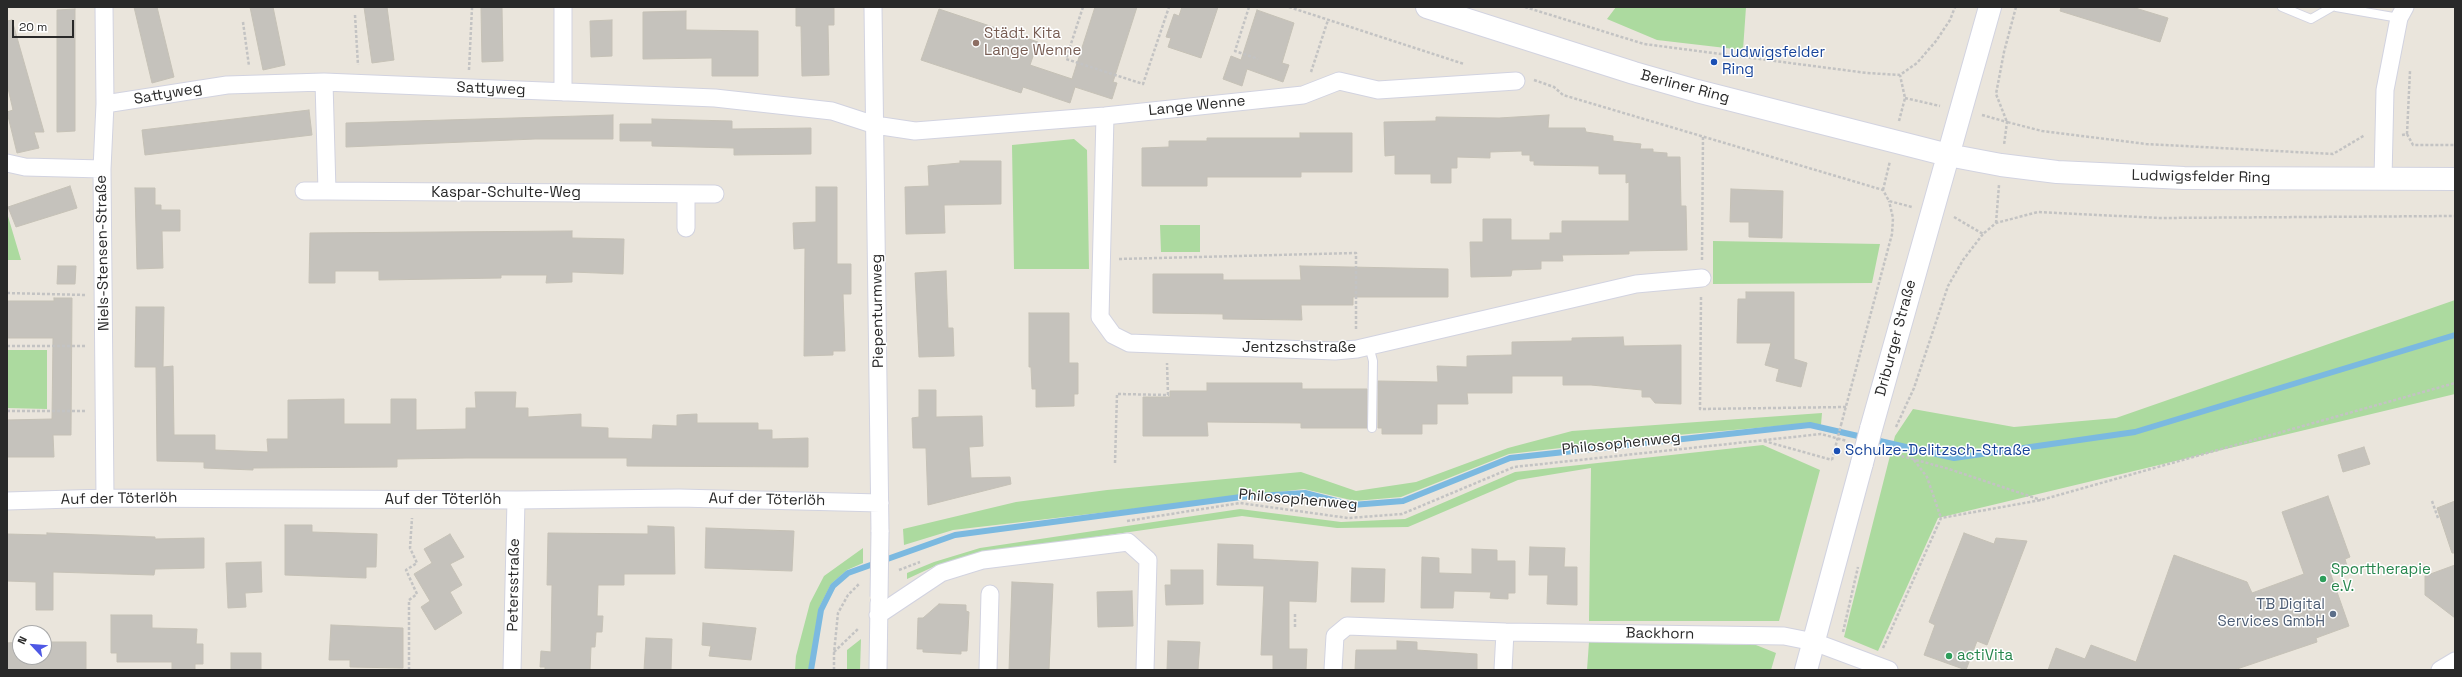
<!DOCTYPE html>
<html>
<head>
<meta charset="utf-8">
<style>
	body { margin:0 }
	#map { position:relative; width:2462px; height:677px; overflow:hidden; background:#eae5dc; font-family:"Space Grotesk",sans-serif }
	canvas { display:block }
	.frame { position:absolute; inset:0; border:8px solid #292929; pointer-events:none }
	.north { position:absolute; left:12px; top:625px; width:40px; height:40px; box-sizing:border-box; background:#fff; border:1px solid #a9a9a9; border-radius:50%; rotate:296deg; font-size:11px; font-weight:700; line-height:16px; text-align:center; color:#292929 }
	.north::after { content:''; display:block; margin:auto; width:14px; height:18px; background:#4e58e5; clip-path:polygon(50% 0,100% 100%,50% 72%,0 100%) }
	.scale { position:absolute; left:12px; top:20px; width:62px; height:18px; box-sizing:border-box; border:2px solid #292929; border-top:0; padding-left:5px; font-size:12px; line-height:14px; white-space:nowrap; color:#292929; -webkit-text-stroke:3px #fff; paint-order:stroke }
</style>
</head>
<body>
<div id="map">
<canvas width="2462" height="677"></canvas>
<div class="frame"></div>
<div class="north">N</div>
<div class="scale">20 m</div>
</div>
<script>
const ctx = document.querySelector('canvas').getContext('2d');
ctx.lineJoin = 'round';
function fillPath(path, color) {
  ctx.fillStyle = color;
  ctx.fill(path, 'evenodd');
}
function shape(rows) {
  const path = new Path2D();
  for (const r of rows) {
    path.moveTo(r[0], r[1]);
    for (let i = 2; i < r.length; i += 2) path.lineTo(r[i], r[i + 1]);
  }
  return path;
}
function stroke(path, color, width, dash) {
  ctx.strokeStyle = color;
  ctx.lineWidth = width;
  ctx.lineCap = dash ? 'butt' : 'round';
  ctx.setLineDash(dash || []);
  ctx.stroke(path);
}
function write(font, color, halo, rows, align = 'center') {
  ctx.font = font + ' "Space Grotesk",sans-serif';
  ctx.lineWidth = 3;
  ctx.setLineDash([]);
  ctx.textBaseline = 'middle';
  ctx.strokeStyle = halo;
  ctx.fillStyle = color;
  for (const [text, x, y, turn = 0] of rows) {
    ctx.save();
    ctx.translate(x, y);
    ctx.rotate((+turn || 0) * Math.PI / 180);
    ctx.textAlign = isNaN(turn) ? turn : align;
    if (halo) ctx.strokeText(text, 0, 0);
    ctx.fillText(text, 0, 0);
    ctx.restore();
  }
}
fillPath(shape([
	[1616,7,1746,7,1743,50,1657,40,1607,19],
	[1074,139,1087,150,1089,269,1014,269,1012,145],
	[7,213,21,260,7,260],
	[1160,225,1200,225,1200,252,1161,252],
	[1713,241,1880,244,1872,283,1713,284],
	[2455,300,2455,394,1938,518,1878,651,1844,637,1895,436,1913,409,2014,427,2116,418],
	[7,350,47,350,47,409,7,408],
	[1822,413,1821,425,1812,423,1655,437,1509,454,1401,497,1355,501,1304,489,953,530,904,545,903,529,1016,502,1107,490,1301,472,1356,491,1416,482,1508,448,1572,431],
	[1763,445,1820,470,1779,621,1589,621,1591,468,1518,480,1408,527,1337,528,1242,516,982,553,935,566,907,579,907,573,934,562,980,548,1240,509,1341,522,1405,519,1515,472],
	[863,548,863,563,847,570,831,584,819,608,809,670,795,670,796,656,810,603,824,576],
	[861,639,860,670,847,670,847,650],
	[1589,642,1756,645,1776,653,1771,670,1587,670]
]), '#acda9f');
stroke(shape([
	[811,670,821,610,833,586,848,573,955,535,1241,497,1305,493,1352,505,1403,501,1510,458,1810,425,1954,458,2135,432,2455,335]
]), '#7bb9e0', 6);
const building = shape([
	[134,7,157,7,174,77,152,83,134,7],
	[250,7,273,7,285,65,263,70,250,7],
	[364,7,387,7,394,60,372,63,364,7],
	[481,7,502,7,503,61,482,62,481,7],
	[796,7,834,7,834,25,828,25,829,75,802,76,801,26,796,26,796,7],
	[1095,7,1137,7,1113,82,1117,83,1112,99,1075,87,1070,103,1023,87,1021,93,921,60,939,9,1038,42,1030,65,1072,79,1095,7],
	[1182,7,1218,7,1201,58,1168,47,1171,38,1166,37,1174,14,1179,16,1182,7],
	[2061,7,2132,7,2168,18,2160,42,2060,11,2061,7],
	[75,9,75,131,57,132,57,10,75,9],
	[1257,10,1294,23,1282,63,1289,65,1283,82,1247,69,1242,86,1223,79,1231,56,1241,60,1257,10],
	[686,11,686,30,758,31,758,76,712,76,712,58,643,59,643,12,686,11],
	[12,20,44,132,34,132,39,148,17,153,7,112,13,110,7,84,7,21,12,20],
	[612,20,612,56,591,57,590,21,612,20],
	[309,110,312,135,145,155,142,130,309,110],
	[613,115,613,139,535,139,346,147,346,123,613,115],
	[1549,115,1548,128,1585,128,1586,132,1613,136,1613,141,1641,144,1640,149,1653,149,1653,152,1667,153,1667,157,1680,157,1681,206,1686,206,1687,250,1629,251,1629,254,1562,255,1563,261,1541,261,1541,269,1512,270,1511,276,1471,277,1470,242,1483,242,1483,219,1511,219,1511,240,1550,240,1550,233,1562,233,1562,221,1629,221,1629,182,1626,183,1626,174,1599,174,1599,166,1534,165,1534,161,1530,161,1530,155,1522,155,1522,151,1490,152,1490,158,1457,157,1457,168,1451,168,1451,183,1431,183,1431,174,1395,174,1395,155,1385,156,1384,122,1436,121,1436,117,1499,118,1549,115],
	[652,119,732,121,732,129,811,128,811,154,734,155,734,148,652,146,652,141,620,141,620,124,652,124,652,119],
	[1300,133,1352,133,1352,172,1301,172,1301,177,1207,177,1207,186,1142,186,1142,148,1169,147,1169,141,1207,141,1207,138,1300,138,1300,133],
	[960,161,1001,161,1001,204,944,205,945,233,906,234,905,187,929,186,928,166,960,163,960,161],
	[70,186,77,208,16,227,8,207,70,186],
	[816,187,837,187,837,264,851,264,851,294,843,294,845,351,833,351,833,355,804,356,805,248,794,249,793,223,816,222,816,187],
	[135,188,155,188,155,205,161,205,161,210,180,210,180,231,162,231,163,268,137,269,135,188],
	[1731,189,1783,191,1782,238,1749,237,1749,222,1730,222,1731,189],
	[572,231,572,238,624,239,623,274,572,272,572,282,546,283,547,275,501,275,501,278,379,280,379,271,335,271,335,283,309,283,310,233,572,231],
	[58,266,76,266,75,284,57,284,58,266],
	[1300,266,1448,269,1448,297,1353,297,1353,305,1301,305,1302,320,1223,319,1223,314,1153,313,1153,274,1223,274,1223,280,1301,280,1300,266],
	[946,271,948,328,953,328,954,356,919,357,915,273,946,271],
	[1746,292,1794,292,1794,359,1807,363,1801,387,1776,381,1779,369,1765,365,1771,343,1737,343,1738,299,1746,299,1746,292],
	[54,298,72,298,71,435,53,435,54,457,7,457,7,420,52,419,53,338,7,338,7,301,54,301,54,298],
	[136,307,164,307,163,367,173,366,174,435,215,435,215,450,268,452,267,439,288,439,288,400,344,399,344,424,391,424,391,399,416,399,416,430,466,429,466,408,476,408,475,392,516,392,515,408,528,408,528,417,581,414,581,427,608,428,608,438,652,439,653,425,677,426,677,415,697,414,697,423,758,423,758,430,772,430,772,439,808,438,808,467,627,466,627,458,466,458,397,459,397,467,253,468,253,470,204,468,204,462,157,461,156,367,135,367,136,307],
	[1029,313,1069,313,1069,363,1078,363,1078,394,1074,394,1074,406,1036,407,1036,389,1032,389,1031,367,1029,367,1029,313],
	[1623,337,1624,346,1681,345,1681,404,1655,403,1650,397,1642,397,1642,390,1591,385,1563,385,1563,376,1512,376,1512,393,1467,393,1468,404,1437,404,1437,424,1422,424,1422,434,1382,434,1382,428,1378,428,1378,381,1438,382,1437,366,1467,367,1467,356,1512,355,1512,342,1572,341,1572,338,1623,337],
	[1207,383,1302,383,1302,389,1367,389,1367,428,1301,428,1301,423,1207,422,1208,436,1143,436,1143,397,1170,397,1170,391,1207,391,1207,383],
	[919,390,936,390,936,417,982,416,983,446,969,447,971,478,1010,477,1011,484,928,505,926,448,913,448,912,418,919,417,919,390],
	[2364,447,2370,464,2343,472,2338,455,2364,447],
	[2328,496,2350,557,2345,559,2347,566,2330,572,2349,626,2316,638,2317,642,2234,670,2048,670,2056,648,2085,659,2091,645,2136,662,2174,555,2247,582,2252,593,2304,574,2282,512,2328,496],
	[2455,501,2455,553,2452,553,2437,508,2455,501],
	[285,525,312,525,312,532,377,534,376,567,366,567,366,578,285,575,285,525],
	[648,526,674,527,675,574,624,574,624,585,598,585,597,616,603,616,602,632,596,632,595,647,591,647,590,670,545,670,545,667,540,667,541,651,551,652,552,585,547,585,548,533,648,534,648,526],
	[706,528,794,531,792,571,705,568,706,528],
	[47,533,155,537,155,539,204,538,204,568,155,569,154,575,53,572,53,610,36,610,36,582,7,581,7,534,47,535,47,533],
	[1964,533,1994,544,1996,538,2027,541,1987,645,1977,641,1966,670,1924,655,1935,625,1929,622,1964,533],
	[450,534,464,557,450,564,462,585,450,592,462,613,435,630,421,607,430,601,414,574,432,563,424,549,450,534],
	[1218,544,1253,545,1253,559,1318,562,1316,602,1289,601,1289,649,1307,649,1306,670,1273,670,1273,655,1261,655,1264,586,1217,585,1218,544],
	[1530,547,1565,548,1564,567,1577,567,1577,605,1547,604,1548,575,1529,575,1530,547],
	[1472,549,1497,550,1497,561,1515,561,1515,593,1508,593,1508,599,1490,598,1491,592,1454,591,1453,608,1421,608,1422,557,1439,558,1439,573,1472,574,1472,549],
	[261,562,262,592,245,593,246,607,228,608,226,563,261,562],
	[2455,565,2455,618,2425,595,2425,576,2455,565],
	[1352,568,1385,569,1384,602,1351,602,1352,568],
	[1171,570,1203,570,1203,604,1166,605,1165,585,1171,585,1171,570],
	[1012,582,1053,584,1049,670,1009,670,1012,582],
	[1132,591,1133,626,1098,627,1097,592,1132,591],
	[939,604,966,605,966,611,969,612,967,651,961,651,961,654,923,652,923,649,917,649,918,618,923,618,939,604],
	[111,615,152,615,152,628,197,629,196,644,203,644,203,664,195,664,195,670,172,670,172,662,117,662,117,653,111,653,111,615],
	[703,623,756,628,751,660,709,656,711,646,702,645,703,623],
	[331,625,403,628,403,668,350,667,350,660,329,660,331,625],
	[646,638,672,639,671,670,644,670,646,638],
	[1168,641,1200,642,1198,670,1167,670,1168,641],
	[1397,641,1417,642,1417,650,1477,654,1477,670,1355,670,1356,650,1397,650,1397,641],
	[20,642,20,657,44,657,44,642,86,642,86,670,7,670,7,643,20,642],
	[231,653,261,653,261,670,231,670,231,653]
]);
fillPath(building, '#c5c2bc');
stroke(building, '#c5c1b6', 1);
const service = shape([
	[2282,7,2311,19,2332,7],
	[2336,7,2399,18],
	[1369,346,1373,361,1372,428]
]);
const minor = shape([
	[104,7,105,104,102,169,105,498],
	[873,7,880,532],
	[324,82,327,191,715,194],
	[563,92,563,7],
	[105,104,227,85,324,82,715,98,832,111,875,125,915,131,1105,116,1303,95,1339,81,1378,90,1516,81],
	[1105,116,1100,317,1113,335,1129,343,1335,351,1357,349,1636,284,1702,278],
	[7,163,25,167,102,169],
	[2383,179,2385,90,2399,18,2405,7],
	[304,191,327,191],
	[686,228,686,194],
	[7,501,105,498,516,500,679,498,880,503],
	[878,615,941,573,983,560,1128,542,1148,560,1145,670],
	[512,670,516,500],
	[878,670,879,603],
	[988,670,990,594],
	[1333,670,1335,636,1347,626,1505,632,1784,636,1814,642,1889,670],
	[1503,670,1505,632],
	[2440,670,2455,661]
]);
const secondary = shape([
	[1427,7,1634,73,1697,91,1948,155,2001,165,2057,172,2184,178,2455,179],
	[1871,429,1990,7],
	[1806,670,1862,463]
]);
stroke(service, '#d2d3e0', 10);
stroke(minor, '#d2d3e0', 19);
stroke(secondary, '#d2d3e0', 24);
stroke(shape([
	[1083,7,1066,59,1143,84,1169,7],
	[1249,7,1235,51,1258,59],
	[1289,7,1464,64],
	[1525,7,1644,44,1867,73,1900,75,1917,63,1936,41,1950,20,1955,7],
	[2016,7,2004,52,1996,94,2007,122,2042,131,2146,144,2333,154,2365,135],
	[355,15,358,65],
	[243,22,249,66],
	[469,70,472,8],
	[1311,72,1328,20],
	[1534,80,1554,87,1563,95,1883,190,1889,201,1912,207],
	[1905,98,1940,106],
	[1982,115,2007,122,2004,145],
	[1899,121,1905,98,1900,75],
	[2407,134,2410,71],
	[2402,135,2407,134,2413,145,2455,145],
	[1883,190,1890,161],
	[1954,217,1983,234,1996,223,2038,212,2160,218,2455,216],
	[1996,223,1999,185],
	[1119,259,1356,253,1356,331],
	[1702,260,1703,136],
	[7,293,85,295],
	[1701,297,1700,409,1846,407],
	[7,346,85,346],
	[7,411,86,411],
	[1841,425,1892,234,1893,218,1889,201],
	[1896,427,1914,388,1948,286,1963,260,1983,234],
	[1764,441,1832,460],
	[1887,452,1949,469,2041,500],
	[1914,460,1927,477,1941,518],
	[1115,463,1117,394,1168,395,1167,363],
	[2432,501,2438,518],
	[1127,521,1240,503,1348,518,1402,514,1514,467,1821,434,1847,441],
	[899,570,920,562],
	[1295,627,1295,612],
	[1843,632,1858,567],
	[1883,648,1941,518,2041,500,2455,383],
	[834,652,859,628],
	[409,670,409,600,417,594,406,570,417,563,410,548,412,518],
	[834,670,834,653,838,613,848,595,860,583]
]), '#c3c3c3', 2.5, [3, 2]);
stroke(service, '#fff', 8);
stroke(minor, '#fff', 17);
stroke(secondary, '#fff', 22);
const minorBridge = shape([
	[879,597,880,532]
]);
const secondaryBridge = shape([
	[1862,463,1871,429]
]);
stroke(minorBridge, '#d2d3e0', 19, []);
stroke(secondaryBridge, '#d2d3e0', 24, []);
stroke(shape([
	[1832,460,1841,425]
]), '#c3c3c3', 2.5, [3, 2]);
stroke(minorBridge, '#fff', 17);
stroke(secondaryBridge, '#fff', 22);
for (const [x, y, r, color] of [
	[976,43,4,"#8d6e63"],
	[1714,62,4,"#1a4fb4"],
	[1837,451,4,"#1a4fb4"],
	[2323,579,4,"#2e9e5b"],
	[2333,614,4,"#5c6f8a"],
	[1949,656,4,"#2e9e5b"]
]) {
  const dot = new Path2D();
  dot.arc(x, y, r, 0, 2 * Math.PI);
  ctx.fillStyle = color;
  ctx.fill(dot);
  stroke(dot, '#fff', 1.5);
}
write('15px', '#785e54', '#fff', [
	["Städt. Kita",984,34],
	["Lange Wenne",984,51]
], 'left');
write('15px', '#164399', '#fff', [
	["Ludwigsfelder",1722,53],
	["Ring",1722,70],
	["Schulze-Delitzsch-Straße",1845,451]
], 'left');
write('15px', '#292929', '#fff', [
	["Berliner Ring",1685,87,15],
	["Sattyweg",491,89,2],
	["Sattyweg",168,94,-10],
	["Lange Wenne",1197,106,-6],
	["Ludwigsfelder Ring",2201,177,1],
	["Kaspar-Schulte-Weg",506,193],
	["Niels-Stensen-Straße",103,253,-91],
	["Piepenturmweg",878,311,-91],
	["Driburger Straße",1896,338,-75],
	["Jentzschstraße",1299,348],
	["Philosophenweg",1621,444,-6],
	["Auf der Töterlöh",119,499,-1],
	["Auf der Töterlöh",443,500],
	["Auf der Töterlöh",767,500,1],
	["Philosophenweg",1298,500,5],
	["Petersstraße",514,585,-89],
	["Backhorn",1660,634,1]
]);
write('15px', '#27864d', '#fff', [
	["Sporttherapie",2331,570],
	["e.V.",2331,587],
	["actiVita",1957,656]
], 'left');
write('15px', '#4e5e75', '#fff', [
	["TB Digital",2325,605],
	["Services GmbH",2325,622]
], 'right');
</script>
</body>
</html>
